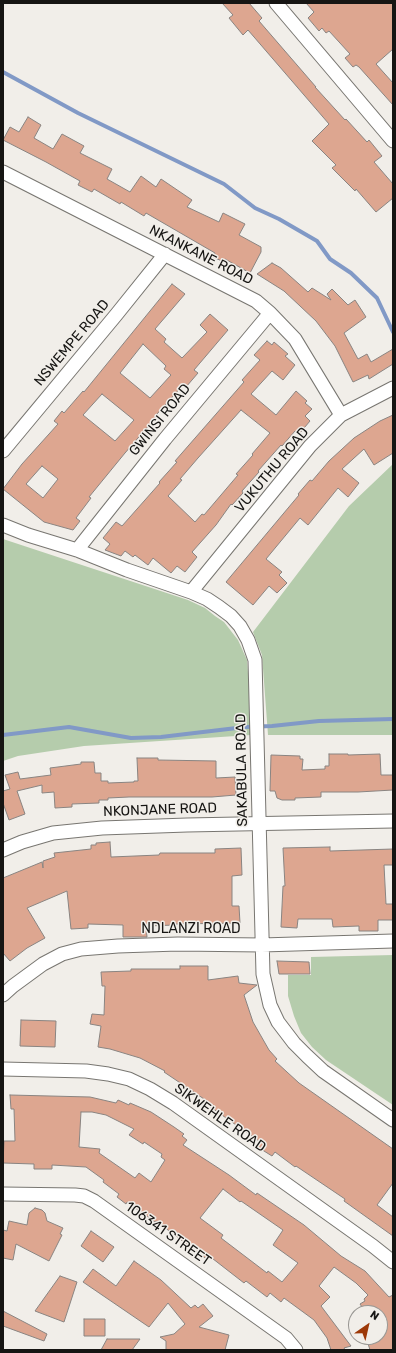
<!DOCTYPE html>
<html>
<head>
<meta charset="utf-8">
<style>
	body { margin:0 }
	#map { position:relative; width:396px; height:1353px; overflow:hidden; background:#f1eee9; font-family:Rubik,sans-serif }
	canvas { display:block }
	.frame { position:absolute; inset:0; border:4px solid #161513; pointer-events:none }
	.north { position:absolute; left:348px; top:1305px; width:40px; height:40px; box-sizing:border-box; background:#f1eee9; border:1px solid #999793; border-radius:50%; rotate:34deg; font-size:11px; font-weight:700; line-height:16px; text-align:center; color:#161513 }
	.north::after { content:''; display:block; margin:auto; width:14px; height:18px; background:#9d3807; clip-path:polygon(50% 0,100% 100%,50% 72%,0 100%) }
</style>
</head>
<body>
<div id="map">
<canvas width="396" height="1353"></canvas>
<div class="frame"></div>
<div class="north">N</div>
</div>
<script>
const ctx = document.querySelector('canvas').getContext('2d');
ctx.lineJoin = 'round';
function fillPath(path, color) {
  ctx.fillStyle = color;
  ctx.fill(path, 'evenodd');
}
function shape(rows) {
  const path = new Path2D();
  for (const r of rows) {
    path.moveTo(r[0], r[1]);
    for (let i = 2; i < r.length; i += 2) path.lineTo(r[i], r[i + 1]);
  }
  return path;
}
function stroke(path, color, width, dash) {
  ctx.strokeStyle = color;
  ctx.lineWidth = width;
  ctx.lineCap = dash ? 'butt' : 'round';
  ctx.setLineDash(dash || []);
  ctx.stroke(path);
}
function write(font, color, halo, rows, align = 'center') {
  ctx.font = font + ' Rubik,sans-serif';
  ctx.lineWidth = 3;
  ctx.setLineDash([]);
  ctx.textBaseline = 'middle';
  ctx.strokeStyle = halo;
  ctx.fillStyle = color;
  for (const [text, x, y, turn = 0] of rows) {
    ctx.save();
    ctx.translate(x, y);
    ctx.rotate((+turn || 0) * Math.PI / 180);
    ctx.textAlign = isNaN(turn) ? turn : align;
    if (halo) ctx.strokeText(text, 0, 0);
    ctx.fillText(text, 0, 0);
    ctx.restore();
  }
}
fillPath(shape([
	[393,464,393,735,268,735,262,655,253,632,349,506],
	[3,539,188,600,205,608,215,616,224,622,238,640,247,660,251,713,251,735,84,746,18,756,3,761],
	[393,955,393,1105,326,1060,312,1047,301,1033,294,1016,288,996,288,975,311,975,311,957]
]), '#b5ccac');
stroke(shape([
	[3,72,78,113,224,184,255,208,279,219,317,241,330,259,351,273,377,298,393,332],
	[3,735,69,727,131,738,161,737,245,727,272,726,319,721,393,719]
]), '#8199c6', 4);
const building = shape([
	[222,3,249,3,262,18,259,21,316,87,315,87,345,120,346,119,367,142,369,140,382,156,374,162,393,184,393,198,376,212,356,189,355,191,332,168,336,165,312,141,329,124,248,30,243,35,229,18,233,15,222,3],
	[306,3,393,3,393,49,376,64,393,83,393,105,359,67,356,65,353,67,345,58,350,54,329,31,326,33,322,28,319,31,308,18,314,12,306,3],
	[28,117,41,125,34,138,53,149,62,134,84,146,80,153,112,169,107,179,130,192,141,176,156,187,161,179,192,200,187,207,219,222,223,213,245,224,239,235,261,247,261,252,250,273,225,259,224,262,213,257,215,253,146,213,144,216,121,202,120,204,94,189,92,192,78,185,80,181,46,162,3,140,10,127,19,132,28,117],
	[272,263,281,268,308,292,312,288,331,300,327,294,332,289,348,305,355,300,366,317,344,333,358,359,367,354,371,362,393,349,393,364,369,379,368,375,353,382,335,346,316,321,284,291,257,274,272,263],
	[172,284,185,294,155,329,166,339,164,342,182,358,207,332,200,325,210,314,228,330,194,370,198,373,186,387,183,385,157,414,158,415,125,453,89,497,91,498,76,518,80,521,73,530,44,522,3,489,22,464,58,424,54,421,62,411,64,413,83,391,84,392,172,284],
	[143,344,166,366,164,369,171,375,150,398,120,373,143,344],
	[102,394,134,420,115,441,83,415,102,394],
	[42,466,58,479,43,498,26,484,42,466],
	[267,341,272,345,274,342,288,354,285,356,295,365,283,380,272,371,251,394,276,415,296,391,307,401,305,403,312,409,305,416,310,421,299,434,295,431,282,446,281,445,258,471,259,472,242,491,243,493,232,505,231,504,216,525,192,552,197,557,185,572,177,566,171,573,153,558,148,565,135,555,133,557,125,551,121,556,105,550,110,544,103,538,116,522,122,526,160,483,159,482,177,462,175,461,244,382,242,380,260,360,254,355,267,341],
	[241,410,270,433,252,454,253,455,236,474,238,475,204,515,202,514,195,522,168,496,182,480,180,479,198,458,241,410],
	[393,415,393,453,374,465,364,449,342,469,359,483,348,497,338,488,308,525,300,518,266,559,282,572,279,575,287,583,277,593,269,586,253,605,226,582,299,495,298,494,310,480,312,481,329,461,354,438,380,421,393,415],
	[329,754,348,754,348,755,380,754,381,775,393,775,393,790,358,792,321,792,321,797,295,798,295,800,282,800,277,798,275,791,270,791,271,755,300,756,300,759,303,759,302,770,325,769,325,766,329,766,329,754],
	[137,758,158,758,158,760,216,761,216,778,235,777,236,795,212,797,129,797,108,798,108,800,99,800,99,803,72,804,72,807,55,808,54,792,42,793,42,785,17,791,25,814,9,820,3,803,3,791,10,789,5,775,18,772,20,779,51,775,50,768,81,764,81,762,94,762,95,773,101,773,101,781,108,781,108,783,134,782,134,781,138,781,137,758],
	[110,842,111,857,159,855,160,853,215,853,215,849,241,848,242,875,232,876,232,906,239,906,240,923,176,924,176,925,146,926,147,937,123,937,123,925,88,924,88,928,71,929,67,891,27,908,45,938,27,948,10,961,3,953,3,878,42,862,43,868,43,861,55,857,54,853,91,849,91,845,96,845,96,843,110,842],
	[330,847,330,851,393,849,393,865,384,865,386,904,393,904,393,920,378,920,378,931,359,931,359,926,333,927,332,919,298,919,297,928,281,927,283,886,285,886,283,848,330,847],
	[277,961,309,962,310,974,279,974,277,961],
	[180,966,208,966,208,980,238,976,239,983,257,985,244,995,253,1022,269,1050,277,1059,275,1061,299,1083,393,1149,393,1183,377,1205,393,1217,393,1236,344,1201,345,1199,296,1166,295,1167,275,1152,272,1156,256,1146,259,1141,209,1106,210,1103,164,1072,165,1071,140,1058,110,1049,98,1047,101,1026,90,1024,92,1014,104,1015,105,986,102,986,101,972,131,971,131,969,180,969,180,966],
	[21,1020,56,1021,55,1047,20,1046,21,1020],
	[10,1095,90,1097,116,1103,118,1100,129,1105,130,1103,151,1112,174,1127,184,1134,182,1136,187,1140,183,1145,229,1175,256,1195,257,1193,304,1225,341,1256,365,1271,389,1297,393,1295,393,1350,370,1350,366,1337,380,1337,380,1313,353,1313,362,1307,360,1304,365,1301,364,1299,368,1295,356,1283,334,1267,319,1286,330,1297,321,1306,351,1346,344,1348,345,1350,331,1350,327,1338,314,1320,284,1298,281,1302,270,1293,267,1297,246,1281,244,1283,208,1255,205,1258,156,1221,155,1222,127,1202,126,1204,117,1197,119,1194,103,1182,104,1180,86,1167,52,1165,52,1169,34,1169,34,1164,3,1163,4,1141,15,1141,14,1109,11,1109,10,1095],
	[81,1112,92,1112,106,1115,134,1129,129,1135,143,1144,144,1142,162,1154,161,1157,165,1160,151,1182,139,1173,135,1178,99,1153,100,1149,79,1147,81,1112],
	[223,1189,240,1202,241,1201,283,1230,273,1245,298,1263,282,1282,268,1271,267,1273,221,1238,223,1235,200,1218,223,1189],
	[35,1208,42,1210,45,1213,47,1221,63,1228,60,1234,62,1235,49,1261,16,1244,13,1260,3,1258,3,1230,7,1231,9,1221,27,1225,29,1213,35,1208],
	[91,1231,114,1247,103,1262,81,1246,91,1231],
	[134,1261,161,1280,191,1308,195,1305,198,1308,203,1304,213,1316,199,1327,229,1335,225,1350,166,1350,166,1341,160,1337,174,1334,185,1324,168,1303,149,1327,83,1282,93,1269,116,1286,134,1261],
	[60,1276,77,1282,64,1322,35,1311,60,1276],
	[3,1311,47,1334,44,1341,3,1326,3,1311],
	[84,1319,105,1319,105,1336,84,1336,84,1319],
	[107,1339,140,1339,132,1350,101,1350,107,1339]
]);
fillPath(building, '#dda690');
stroke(building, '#898481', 1);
const street = shape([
	[276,3,393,141],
	[3,172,256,301,270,313,295,339,341,415],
	[3,451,116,315,165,254],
	[3,525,28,535,77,550,127,570,191,592,207,599,219,607,231,616,240,626,248,640,255,660,263,974,270,1005,278,1022,294,1043,307,1056,323,1071,393,1120],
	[77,550,165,439,270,313],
	[191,592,310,446,341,415,393,388],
	[3,850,22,842,53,833,102,828,187,825,393,821],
	[3,995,13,986,43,964,62,954,81,949,118,946,178,944,262,945,393,941],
	[3,1069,86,1071,108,1074,129,1079,150,1089,173,1103,373,1246,393,1262],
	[3,1194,75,1195,84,1196,94,1201,286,1338,296,1350]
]);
stroke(street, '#787671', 15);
stroke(street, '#fff', 13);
write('14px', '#161513', '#f1eee9', [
	["NKANKANE ROAD",201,255,27],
	["NSWEMPE ROAD",72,343,-50],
	["GWINSI ROAD",160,420,-51],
	["VUKUTHU ROAD",272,470,-50],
	["SAKABULA ROAD",242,770,-91],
	["NKONJANE ROAD",160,810,-2],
	["NDLANZI ROAD",191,929],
	["SIKWEHLE ROAD",220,1118,35],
	["106341 STREET",168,1234,35]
]);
</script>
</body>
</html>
